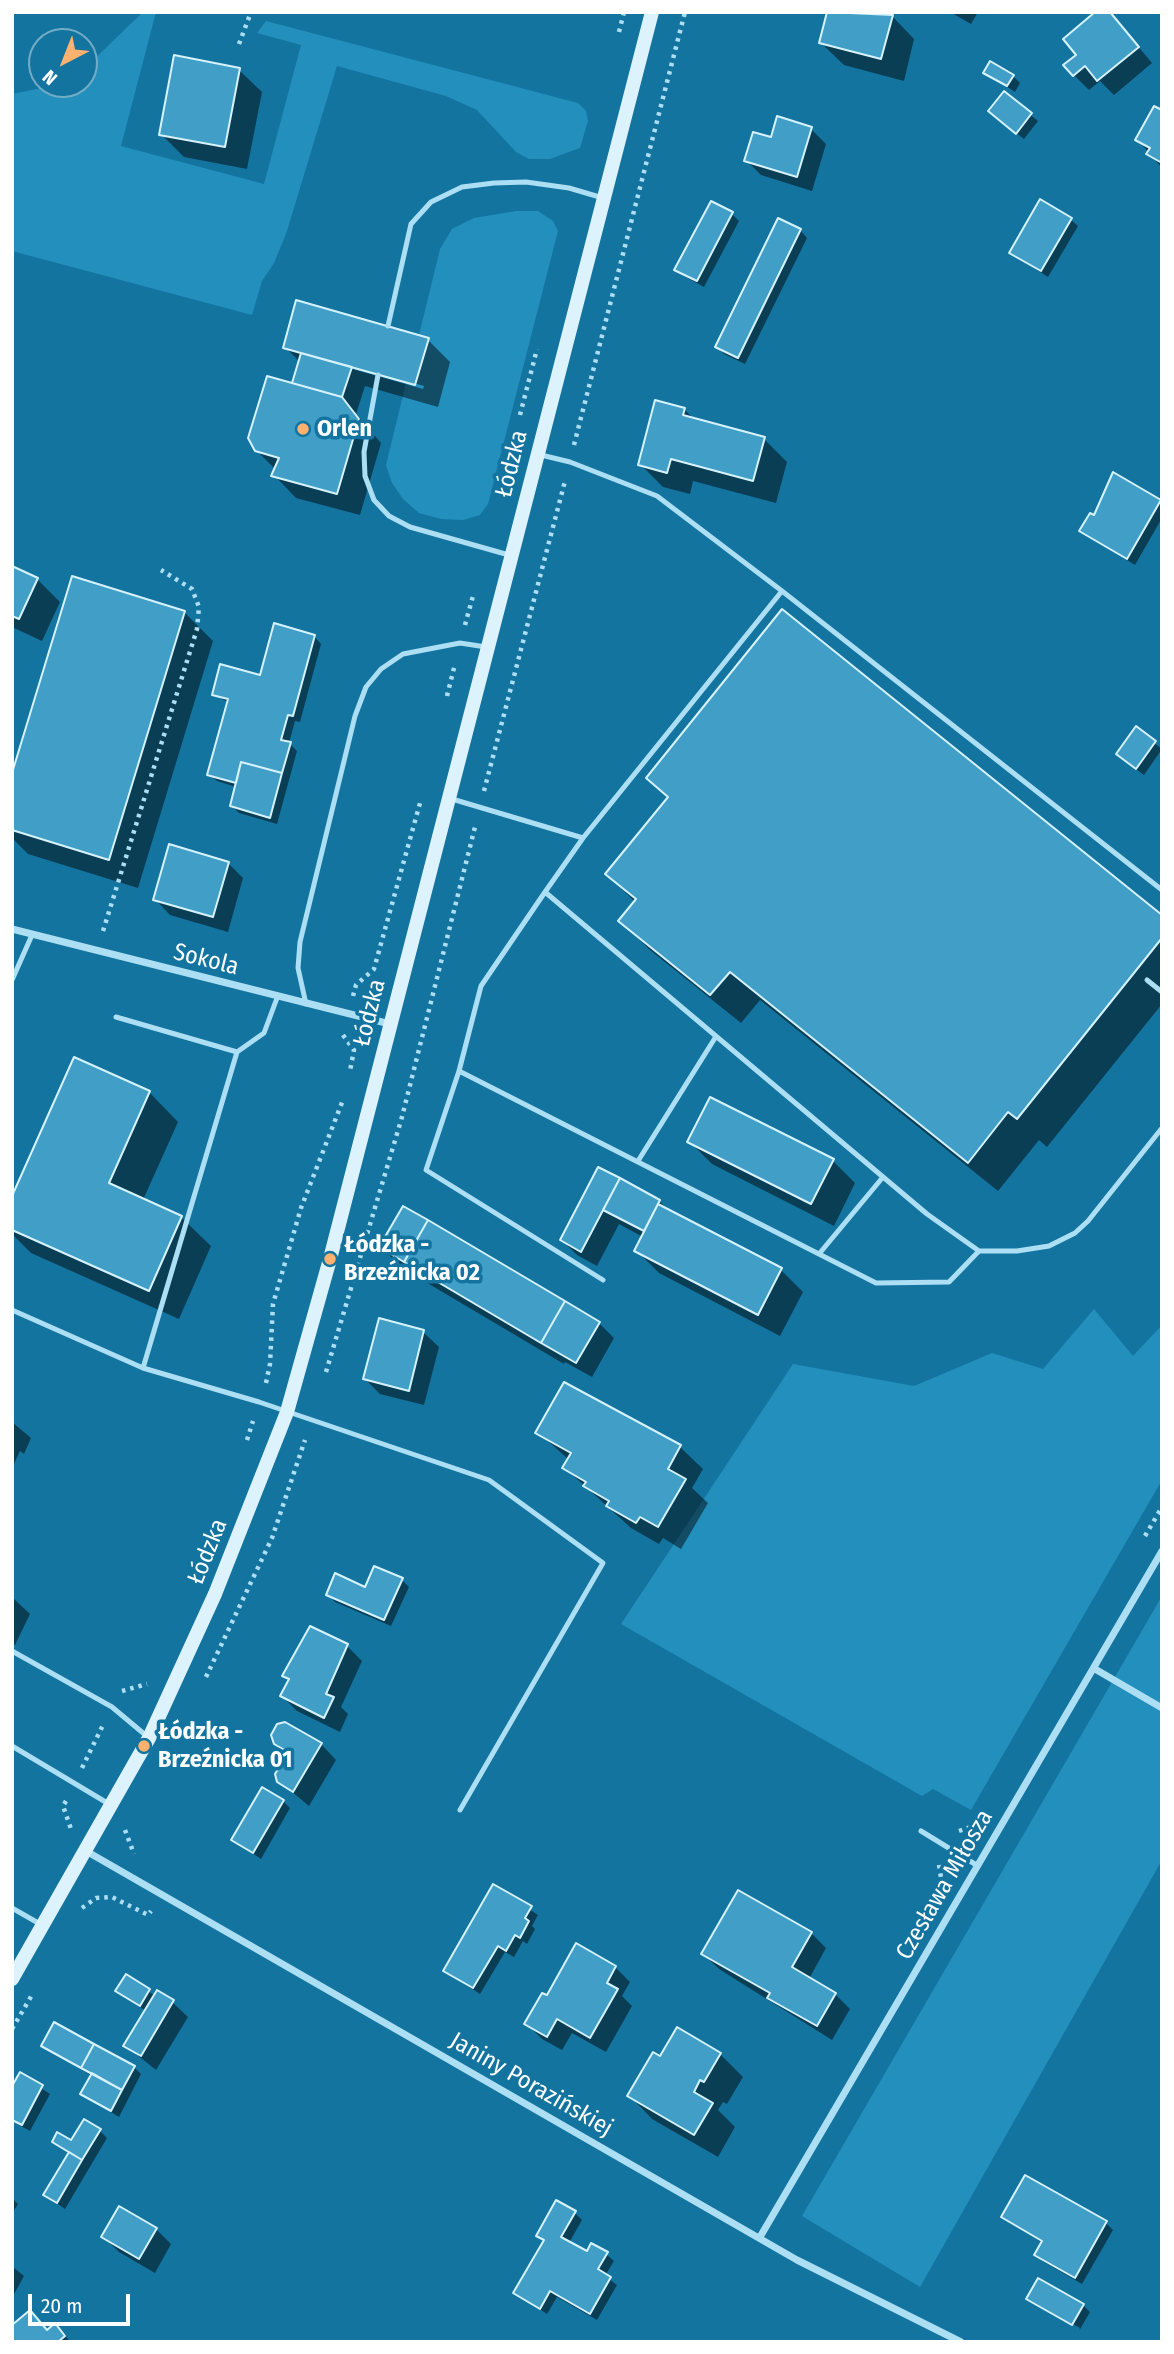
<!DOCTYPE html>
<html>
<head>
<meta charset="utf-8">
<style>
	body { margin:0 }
	#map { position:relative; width:1174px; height:2354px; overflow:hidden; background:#1474a0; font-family:"Fira Sans Condensed",sans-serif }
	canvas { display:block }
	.frame { position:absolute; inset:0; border:14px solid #fff; pointer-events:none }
	.north { position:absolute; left:28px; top:28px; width:70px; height:70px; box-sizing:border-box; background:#1474a0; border:2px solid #72acc6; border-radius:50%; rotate:222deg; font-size:19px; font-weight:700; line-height:28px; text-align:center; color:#fff }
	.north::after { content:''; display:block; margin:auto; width:24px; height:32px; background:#ffb16f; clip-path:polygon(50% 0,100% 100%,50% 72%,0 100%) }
	.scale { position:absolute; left:28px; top:2294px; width:102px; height:32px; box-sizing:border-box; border:4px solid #fff; border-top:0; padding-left:9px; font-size:21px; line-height:24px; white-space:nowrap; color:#fff; -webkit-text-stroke:5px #1474a0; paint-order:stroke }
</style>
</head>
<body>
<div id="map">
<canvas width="1174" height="2354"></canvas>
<div class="frame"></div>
<div class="north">N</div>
<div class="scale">20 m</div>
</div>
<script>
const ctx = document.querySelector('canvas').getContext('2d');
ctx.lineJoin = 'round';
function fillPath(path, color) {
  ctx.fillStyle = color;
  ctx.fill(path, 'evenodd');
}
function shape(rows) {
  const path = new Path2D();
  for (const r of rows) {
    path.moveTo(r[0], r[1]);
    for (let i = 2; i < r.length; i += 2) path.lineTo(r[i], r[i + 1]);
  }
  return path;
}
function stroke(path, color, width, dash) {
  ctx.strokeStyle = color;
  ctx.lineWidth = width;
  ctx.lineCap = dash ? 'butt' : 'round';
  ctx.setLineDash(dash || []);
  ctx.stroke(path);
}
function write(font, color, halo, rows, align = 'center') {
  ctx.font = font + ' "Fira Sans Condensed",sans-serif';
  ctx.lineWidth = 7;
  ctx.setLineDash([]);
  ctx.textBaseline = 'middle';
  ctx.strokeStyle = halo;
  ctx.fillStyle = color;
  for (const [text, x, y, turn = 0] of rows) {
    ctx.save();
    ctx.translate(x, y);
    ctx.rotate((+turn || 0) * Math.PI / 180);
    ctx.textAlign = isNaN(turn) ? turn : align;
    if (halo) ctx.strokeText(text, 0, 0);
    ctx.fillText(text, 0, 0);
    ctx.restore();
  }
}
fillPath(shape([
	[143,12,156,12,121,146,264,184,301,45,257,33,266,21,578,103,586,111,588,121,580,148,550,159,529,159,516,152,477,110,446,96,337,66,286,234,274,263,262,281,252,315,12,251,12,94,61,84,84,84,84,69],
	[516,211,538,211,553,221,558,231,488,504,480,515,463,520,441,519,419,513,403,499,392,483,386,465,406,383,416,385,429,339,419,335,440,249,452,229,474,218],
	[1094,1309,1133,1356,1162,1325,1162,1480,971,1810,933,1789,922,1796,621,1624,793,1364,914,1386,992,1353,1043,1369],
	[1162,1596,1162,1860,920,2287,802,2216]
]), '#238fbd');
fillPath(shape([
	[829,12,876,12,892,16,914,39,904,81,844,65,821,43],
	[950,12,978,12,971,24],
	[1109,12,1152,63,1114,95,1100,81,1089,90,1074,75,1078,55],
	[239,70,262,92,247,169,184,157,161,134],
	[986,73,1013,76,1020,83,1015,92],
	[1004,93,1038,121,1024,139,997,118],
	[1162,112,1162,168,1137,139],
	[811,129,826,144,812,191,761,175,746,160,772,139],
	[732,214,739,221,704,287,684,276,677,269],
	[1070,219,1078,226,1048,277,1011,253],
	[800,230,807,238,745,364,724,354,717,347],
	[428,340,450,362,438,407,365,386,356,414,381,443,360,515,296,498,274,475,276,470,256,450,293,385,300,362,285,347],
	[325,358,424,386,423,389,324,361],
	[684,409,695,420,764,439,787,462,776,503,693,481,690,494,663,487,640,464],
	[1114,474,1162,503,1162,518,1135,565,1081,531,1095,517],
	[12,568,37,579,60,602,42,641,12,627],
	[184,612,213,641,138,888,28,854,12,838,12,779],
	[314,636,321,644,300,722,295,721,289,743,297,751,277,824,239,813,232,806,236,787,217,781,209,774,229,703,214,694,261,677],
	[1136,729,1162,749,1144,775,1125,761],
	[648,778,1162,917,1162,1004,1047,1147,1039,1140,998,1191,760,1000,741,1023,650,950,621,921,636,903,607,874,669,799],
	[228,863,243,878,228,932,170,915,155,899],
	[149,1092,178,1122,143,1200,181,1217,211,1246,179,1319,31,1253,12,1234,12,1201],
	[690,1142,833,1161,855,1183,834,1226,712,1164],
	[598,1169,659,1201,670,1212,781,1270,803,1292,780,1336,659,1273,636,1250,643,1237,619,1224,597,1266,577,1255,562,1240],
	[381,1247,599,1323,614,1338,592,1377,565,1362,564,1364,429,1284,396,1262],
	[423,1332,439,1347,424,1405,380,1394,365,1379],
	[565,1384,680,1447,703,1469,692,1488,708,1503,681,1549,663,1538,659,1544,631,1528,565,1468,569,1460,538,1432],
	[12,1422,31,1438,24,1454,20,1451,12,1468],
	[402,1580,409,1587,391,1626,335,1602,328,1594,366,1589],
	[12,1597,30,1614,15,1645,12,1644],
	[347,1646,362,1661,341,1707,348,1714,340,1732,297,1711,282,1696,289,1681,284,1675],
	[275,1743,321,1744,336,1760,309,1806,279,1781,288,1755],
	[283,1801,290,1808,261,1859,233,1840],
	[494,1886,538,1915,532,1926,535,1929,527,1944,523,1941,514,1957,505,1952,480,1994,445,1971],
	[739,1892,811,1933,826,1948,809,1979,835,1994,850,2009,832,2040,719,1969,703,1954],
	[615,1967,630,1982,622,1996,632,2006,606,2052,572,2033,562,2050,542,2039,526,2023,547,1998],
	[126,1976,155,1996,172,2002,188,2017,156,2070,126,2046,146,2011,117,1991],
	[43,2045,134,2067,141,2074,119,2117,82,2094,92,2076],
	[720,2054,743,2077,727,2104,723,2102,718,2110,735,2127,718,2157,652,2119,630,2096,660,2058],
	[21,2075,50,2094,30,2131,12,2121,12,2090],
	[100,2131,107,2138,65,2209,45,2195,70,2154,54,2141,72,2143],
	[12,2198,18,2204,12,2214],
	[575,2213,582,2220,569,2243,587,2253,606,2254,614,2261,605,2276,617,2285,597,2320,557,2297,547,2314,516,2293,545,2242,538,2235],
	[1003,2217,1106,2223,1113,2230,1082,2284,1044,2262,1036,2255,1043,2243],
	[156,2229,171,2244,155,2273,119,2252,104,2237],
	[12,2266,24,2276,12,2298],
	[1028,2299,1083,2305,1090,2312,1079,2331,1080,2328],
	[54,2325,71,2342,12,2342,48,2331]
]), '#0007');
const building = shape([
	[827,12,893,15,881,59,819,43,827,12],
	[1095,12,1110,12,1139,47,1097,81,1085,66,1073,76,1063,65,1076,55,1063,39,1095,12],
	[174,55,240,68,225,147,159,135,174,55],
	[990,61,1014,75,1007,86,983,73,990,61],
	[1004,91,1032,113,1016,134,988,111,1004,91],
	[1154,106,1162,110,1162,163,1146,154,1150,148,1135,140,1154,106],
	[777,116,812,127,797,177,744,161,753,132,771,137,777,116],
	[1040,199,1072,218,1041,271,1009,253,1040,199],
	[711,201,733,212,697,281,674,270,711,201],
	[778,218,801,229,738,358,715,347,778,218],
	[296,300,429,338,415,385,283,348,296,300],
	[301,353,352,367,342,397,292,383,301,353],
	[267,376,342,397,359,419,337,494,271,476,279,458,255,451,248,438,267,376],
	[655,400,685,408,683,415,765,437,753,481,671,459,667,473,638,465,655,400],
	[1113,472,1161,500,1127,559,1079,531,1090,513,1094,515,1113,472],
	[12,566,38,578,19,619,12,616,12,566],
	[72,576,185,611,109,860,12,830,12,773,72,576],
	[782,609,1162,915,1162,938,1017,1119,1008,1112,968,1163,730,972,710,995,618,921,636,899,605,874,668,797,646,778,782,609],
	[274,623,315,635,293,716,288,715,281,740,291,742,282,773,241,762,236,783,207,775,228,699,212,695,220,664,260,675,274,623],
	[1136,726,1156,741,1136,769,1116,754,1136,726],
	[241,762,282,773,270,818,230,806,241,762],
	[169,844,229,862,213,917,153,900,169,844],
	[74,1057,150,1091,109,1183,182,1216,149,1291,12,1230,12,1196,74,1057],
	[710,1097,834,1159,811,1204,687,1142,710,1097],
	[598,1167,620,1178,581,1252,560,1240,598,1167],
	[620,1178,660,1200,644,1231,603,1210,620,1178],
	[658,1204,782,1268,758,1315,634,1251,658,1204],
	[403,1206,428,1220,404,1262,379,1247,403,1206],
	[428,1220,565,1301,541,1343,404,1262,428,1220],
	[565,1301,600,1322,576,1363,541,1343,565,1301],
	[379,1318,424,1330,409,1391,363,1379,379,1318],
	[564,1382,681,1445,668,1469,686,1479,658,1527,640,1517,636,1523,606,1506,609,1501,583,1486,586,1482,562,1468,571,1453,535,1433,564,1382],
	[374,1566,403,1578,384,1620,326,1595,335,1573,365,1587,374,1566],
	[310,1626,348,1644,326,1694,334,1697,324,1718,280,1696,289,1679,282,1676,310,1626],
	[285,1722,322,1743,293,1792,277,1782,275,1774,288,1752,274,1744,271,1735,277,1724,285,1722],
	[262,1787,284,1800,253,1853,231,1840,262,1787],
	[493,1884,532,1906,525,1918,529,1921,520,1938,515,1935,506,1951,498,1946,473,1988,443,1971,493,1884],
	[738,1890,812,1932,792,1967,836,1993,817,2026,767,1998,770,1993,701,1954,738,1890],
	[576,1943,616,1966,607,1983,618,1989,590,2038,557,2019,547,2037,524,2024,542,1993,547,1995,576,1943],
	[126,1974,150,1989,140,2006,115,1991,126,1974],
	[157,1990,174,2000,141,2056,123,2046,157,1990],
	[54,2022,94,2044,81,2068,41,2046,54,2022],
	[677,2027,721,2053,704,2082,700,2080,694,2092,713,2103,694,2135,627,2096,653,2052,660,2056,677,2027],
	[94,2044,135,2066,122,2090,81,2068,94,2044],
	[20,2072,43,2085,22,2125,12,2120,12,2086,20,2072],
	[92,2073,122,2090,111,2111,80,2094,92,2073],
	[84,2119,101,2129,82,2160,52,2142,57,2132,71,2140,84,2119],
	[69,2152,82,2160,57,2203,43,2195,69,2152],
	[1025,2175,1107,2221,1075,2278,1034,2255,1042,2241,1001,2217,1025,2175],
	[556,2200,576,2211,561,2237,587,2251,591,2243,608,2252,598,2269,611,2277,590,2314,550,2291,540,2309,513,2293,544,2240,536,2236,556,2200],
	[119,2206,157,2228,139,2259,101,2237,119,2206],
	[1038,2278,1084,2304,1072,2325,1026,2299,1038,2278],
	[30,2310,47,2330,55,2323,65,2336,58,2342,12,2342,12,2325,30,2310]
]);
fillPath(building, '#419fc7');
stroke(building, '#d5f2fd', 2);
stroke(shape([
	[619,32,624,12],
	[239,44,251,12],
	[520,415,537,349],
	[574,445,685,12],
	[465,625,473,596],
	[447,696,455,664],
	[484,791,565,481],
	[103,931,197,629,199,607,192,589,161,570],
	[353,996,356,985,374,969,420,803],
	[343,1035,354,1050,350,1071],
	[326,1372,402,1117,475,827],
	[266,1383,270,1364,273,1304,301,1208,343,1100],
	[247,1440,253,1421],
	[1145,1536,1162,1507],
	[206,1677,272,1538,305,1440],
	[122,1691,147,1684],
	[82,1768,103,1725],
	[66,1801,63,1806,71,1829],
	[125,1830,134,1854],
	[959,1831,976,1825],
	[939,1865,942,1884],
	[82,1908,96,1898,112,1897,148,1915,151,1911],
	[12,2029,32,1995]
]), '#acdff4', 4.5, [3.5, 5]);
stroke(shape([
	[388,326,411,224,431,202,462,187,494,183,526,182,569,188,603,198],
	[378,375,364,452,365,476,374,500,389,516,410,527,509,555],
	[541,455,570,462,657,496,782,591,1162,890],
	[452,799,583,838],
	[545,892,583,838,782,591],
	[12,980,32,935],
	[1147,980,1162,992],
	[306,1004,298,968,300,942,355,716,366,687,381,669,403,654,460,643,486,647],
	[116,1017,237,1052],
	[459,1071,426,1170,603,1280],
	[638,1161,715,1038],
	[979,1251,949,1282,876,1283,459,1071,481,986,545,892,927,1214,979,1251,1017,1251,1049,1246,1075,1233,1088,1221,1162,1128],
	[819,1254,883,1177],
	[12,1310,143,1368,259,1402,489,1480,603,1563,460,1810],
	[143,1368,237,1052,264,1033,277,998],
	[12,1651,112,1707,149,1738],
	[12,1746,109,1804],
	[921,1831,978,1866],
	[12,1908,40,1924]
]), '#acdff4', 5);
stroke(shape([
	[12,929,390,1024],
	[1095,1669,1162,1708],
	[86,1851,797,2260,961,2342],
	[760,2237,1162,1551]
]), '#acdff4', 7);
stroke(shape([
	[12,1979,149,1738,215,1594,287,1412,330,1259,652,12]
]), '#dcf3fd', 14);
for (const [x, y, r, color] of [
	[303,429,7,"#ffb16f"],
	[330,1259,7,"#ffb16f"],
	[144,1746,7,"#ffb16f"]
]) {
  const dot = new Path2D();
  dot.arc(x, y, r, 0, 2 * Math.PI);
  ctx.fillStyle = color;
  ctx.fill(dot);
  stroke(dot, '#1474a0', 2.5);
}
write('bold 24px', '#fff', '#1474a0', [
	["Orlen",317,429],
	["Łódzka -",344,1245],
	["Brzeźnicka 02",344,1273],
	["Łódzka -",158,1732],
	["Brzeźnicka 01",158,1760]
], 'left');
write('24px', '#fff', '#1474a0', [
	["Łódzka",512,464,-76],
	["Sokola",206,960,14],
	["Łódzka",370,1013,-76],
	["Łódzka",208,1552,-68],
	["Czesława Miłosza",945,1885,-60],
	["Janiny Porazińskiej",531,2085,30]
]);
</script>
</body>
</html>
